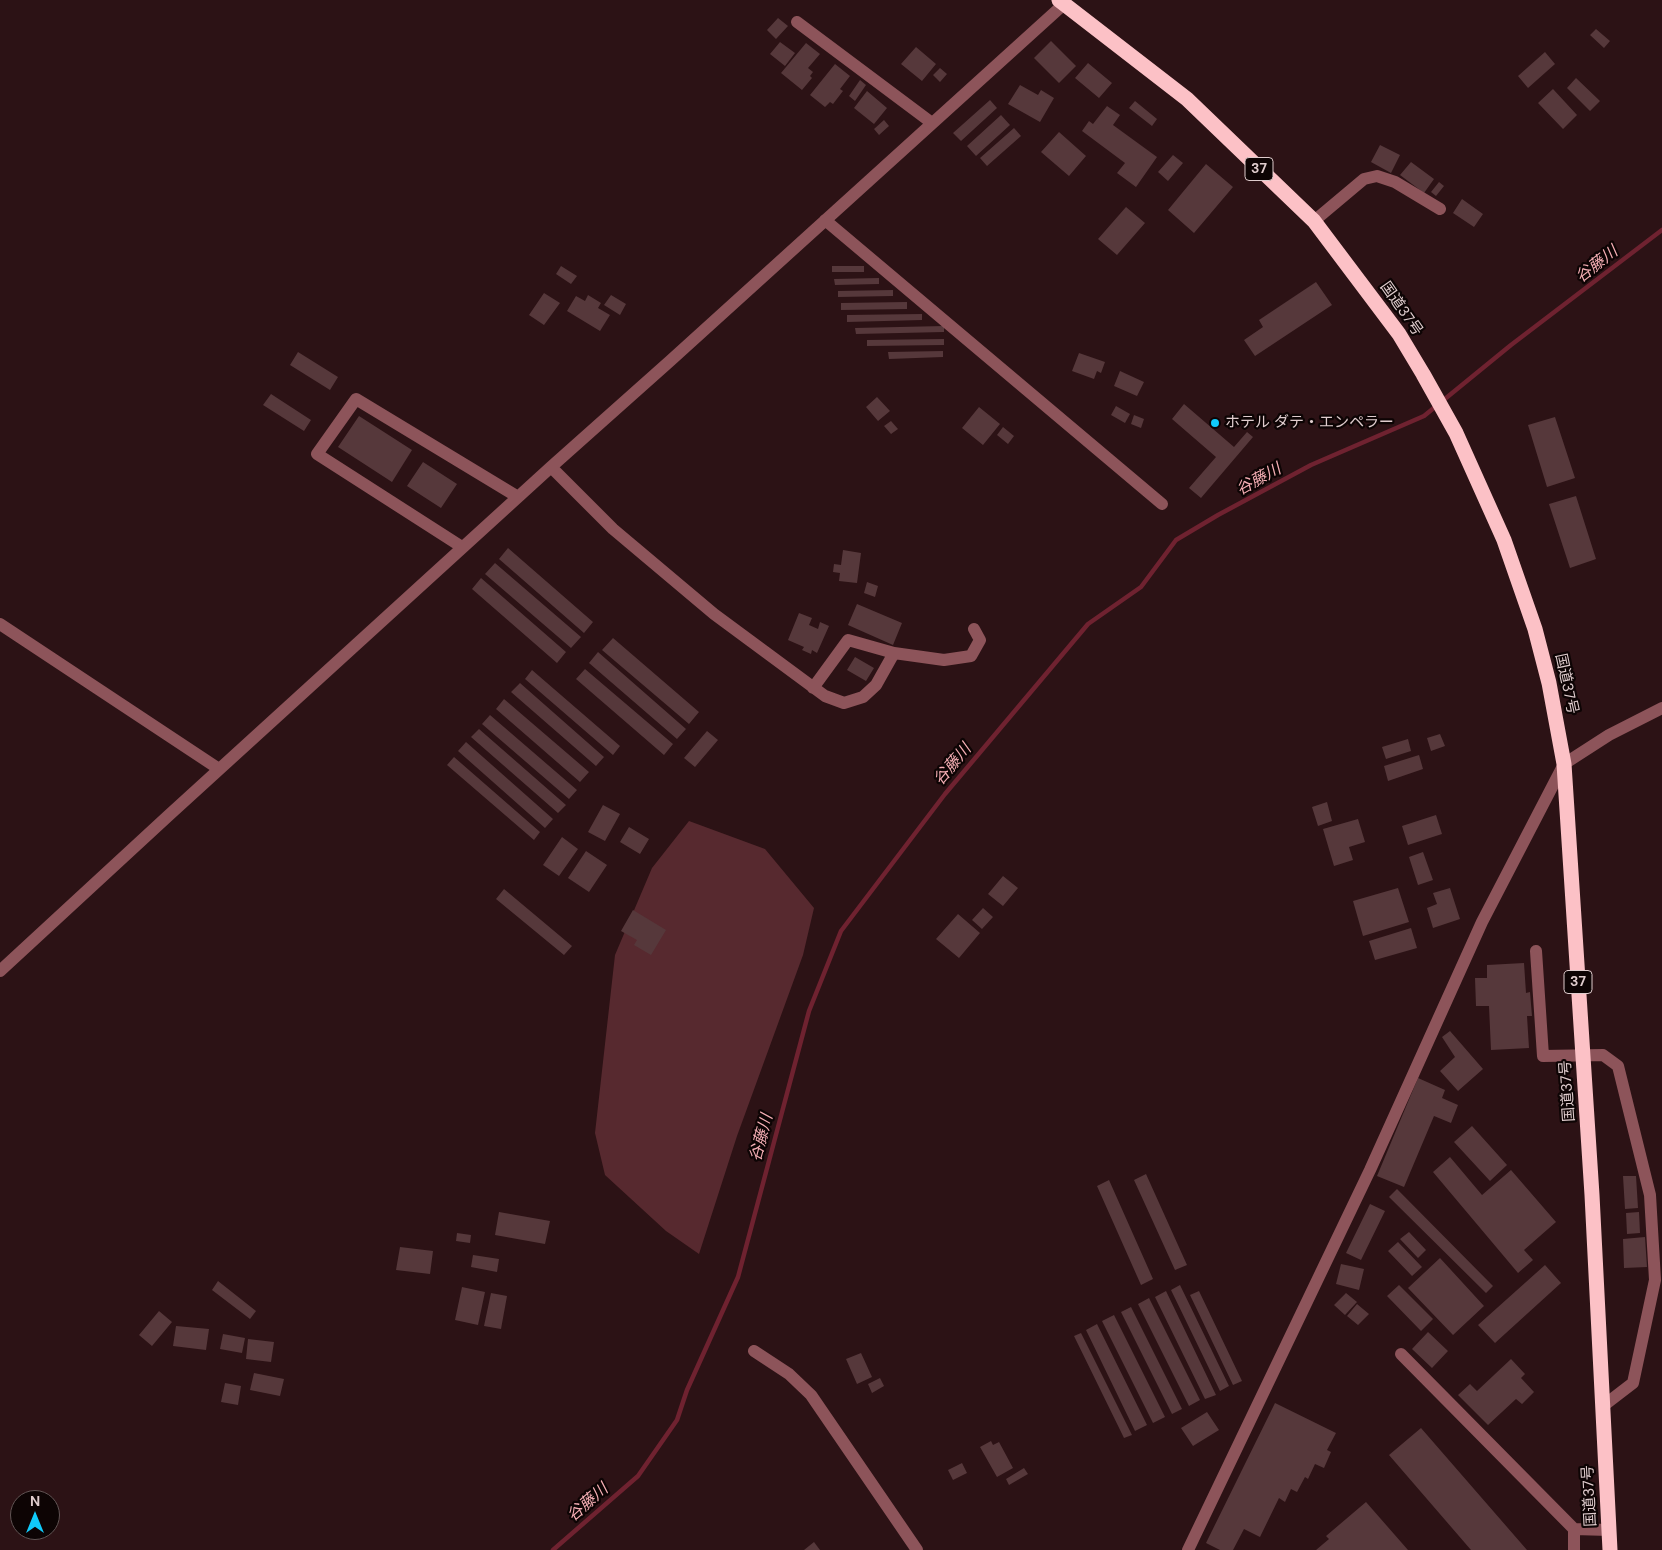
<!DOCTYPE html>
<html>
<head>
<meta charset="utf-8">
<style>
	body { margin:0 }
	#map { position:relative; width:1662px; height:1550px; overflow:hidden; background:#2c1215; font-family:"DM Sans",sans-serif }
	canvas { display:block }
	.north { position:absolute; left:10px; top:1490px; width:50px; height:50px; box-sizing:border-box; background:#0d0404; border:1px solid #615454; border-radius:50%; rotate:0deg; font-size:14px; font-weight:700; line-height:20px; text-align:center; color:#dfcccd }
	.north::after { content:''; display:block; margin:auto; width:18px; height:22px; background:#10cafa; clip-path:polygon(50% 0,100% 100%,50% 72%,0 100%) }
</style>
</head>
<body>
<div id="map">
<canvas width="1662" height="1550"></canvas>
<div class="north">N</div>
</div>
<script>
const ctx = document.querySelector('canvas').getContext('2d');
ctx.lineJoin = 'round';
function fillPath(path, color) {
  ctx.fillStyle = color;
  ctx.fill(path, 'evenodd');
}
function shape(rows) {
  const path = new Path2D();
  for (const r of rows) {
    path.moveTo(r[0], r[1]);
    for (let i = 2; i < r.length; i += 2) path.lineTo(r[i], r[i + 1]);
  }
  return path;
}
function stroke(path, color, width, dash) {
  ctx.strokeStyle = color;
  ctx.lineWidth = width;
  ctx.lineCap = dash ? 'butt' : 'round';
  ctx.setLineDash(dash || []);
  ctx.stroke(path);
}
function write(font, color, halo, rows, align = 'center') {
  ctx.font = font + ' "DM Sans","Noto Sans JP",sans-serif';
  ctx.lineWidth = 4.5;
  ctx.setLineDash([]);
  ctx.textBaseline = 'middle';
  ctx.strokeStyle = halo;
  ctx.fillStyle = color;
  for (const [text, x, y, turn = 0] of rows) {
    ctx.save();
    ctx.translate(x, y);
    ctx.rotate((+turn || 0) * Math.PI / 180);
    ctx.textAlign = isNaN(turn) ? turn : align;
    if (halo) ctx.strokeText(text, 0, 0);
    ctx.fillText(text, 0, 0);
    ctx.restore();
  }
}
fillPath(shape([
	[689,821,765,849,814,908,803,955,737,1136,699,1254,666,1231,605,1175,595,1133,615,955,652,868]
]), '#57292f');
stroke(shape([
	[553,1550,638,1476,677,1420,687,1390,738,1277,809,1011,841,931,945,794,1088,624,1141,587,1176,540,1218,515,1311,465,1424,416,1511,345,1662,230]
]), '#6f2230', 4.5);
fillPath(shape([
	[778,18,788,26,776,39,767,30],
	[1596,29,1610,41,1604,48,1590,35],
	[1051,41,1076,66,1059,83,1034,58],
	[780,42,795,53,785,66,770,54],
	[806,43,820,54,808,68,813,72,810,76,812,78,802,90,781,73],
	[916,47,936,64,922,81,901,64],
	[1545,52,1555,64,1528,88,1518,76],
	[1088,63,1112,83,1099,98,1075,78],
	[835,64,850,76,840,89,843,91,833,104,830,102,825,107,810,95],
	[940,68,947,74,940,82,933,75],
	[1576,78,1600,101,1590,111,1567,88],
	[860,80,866,85,855,101,849,96],
	[1020,85,1038,95,1041,90,1054,98,1040,122,1008,104],
	[1553,89,1577,115,1563,129,1538,103],
	[867,91,887,108,874,124,854,108],
	[990,100,997,108,961,141,953,133],
	[1135,101,1157,119,1152,126,1129,108],
	[1107,106,1120,115,1113,125,1157,157,1136,187,1117,173,1125,163,1082,131,1089,121,1093,124],
	[1001,115,1010,125,976,156,967,146],
	[884,120,889,126,879,135,874,129],
	[1014,128,1021,136,987,166,980,158],
	[1059,132,1086,156,1069,176,1041,152],
	[1380,145,1400,155,1391,173,1371,162],
	[1173,155,1183,163,1168,181,1158,172],
	[1411,162,1434,179,1424,193,1400,175],
	[1206,164,1233,187,1194,233,1168,210],
	[1439,182,1444,186,1436,196,1431,192],
	[1462,199,1483,214,1474,227,1453,213],
	[1126,207,1145,223,1117,255,1098,239],
	[561,266,577,276,571,284,556,274],
	[832,266,864,266,864,272,832,272],
	[879,278,879,284,835,285,834,279],
	[1316,282,1332,305,1255,356,1244,340,1263,327,1259,320],
	[893,290,893,296,838,297,838,291],
	[544,293,560,303,544,325,529,315],
	[588,295,601,303,598,308,610,315,600,331,567,311,576,296,585,301],
	[611,295,626,304,620,315,604,305],
	[907,302,907,309,841,310,841,303],
	[922,314,922,320,847,322,847,315],
	[944,326,944,332,856,334,855,328],
	[944,339,944,345,867,346,867,340],
	[943,351,943,357,889,359,888,352],
	[298,352,338,377,330,390,290,365],
	[1079,353,1105,362,1101,373,1097,371,1094,379,1072,371],
	[1120,371,1144,382,1137,396,1114,386],
	[271,394,311,420,304,431,263,405],
	[877,397,890,411,878,421,866,407],
	[1184,404,1234,447,1247,432,1253,437,1201,498,1189,488,1216,457,1172,419],
	[1116,406,1130,414,1125,423,1111,415],
	[979,407,1000,424,983,445,962,428],
	[1134,415,1144,419,1141,428,1131,424],
	[359,416,412,450,392,482,338,447],
	[1555,417,1575,478,1547,487,1528,425],
	[891,421,898,429,891,434,884,426],
	[1003,427,1014,436,1008,444,997,435],
	[423,462,457,484,441,508,407,486],
	[1576,496,1596,559,1570,568,1549,504],
	[508,548,593,622,584,633,499,559],
	[843,550,861,553,857,583,839,581,840,573,833,572,834,564,841,565],
	[495,563,581,637,571,648,485,574],
	[481,578,566,652,557,663,472,589],
	[867,582,878,586,875,597,864,593],
	[857,604,902,623,893,645,848,625],
	[799,613,812,618,809,625,818,629,820,622,829,626,817,653,812,650,811,654,802,650,804,647,788,640],
	[613,638,699,712,689,724,602,650],
	[598,652,686,729,677,739,589,663],
	[855,657,874,668,866,681,847,670],
	[585,669,673,744,664,755,576,679],
	[532,670,620,746,613,755,525,679],
	[520,683,604,757,596,766,511,692],
	[504,699,589,772,580,782,496,709],
	[490,715,577,790,569,799,482,724],
	[479,729,566,805,558,813,471,737],
	[707,731,718,740,695,767,684,758],
	[1440,734,1445,746,1431,751,1427,738],
	[1408,739,1411,751,1386,759,1382,747],
	[466,742,553,819,545,828,458,751],
	[1419,755,1423,769,1388,781,1384,766],
	[454,757,540,832,534,840,447,765],
	[1327,802,1332,821,1318,826,1312,807],
	[603,805,620,814,605,841,588,832],
	[1436,815,1442,834,1408,845,1402,826],
	[1358,819,1365,842,1349,847,1353,860,1334,866,1323,829],
	[629,827,649,839,640,854,620,842],
	[562,837,578,849,559,876,543,865],
	[586,851,607,865,589,892,568,878],
	[1423,852,1433,880,1418,885,1409,857],
	[1003,876,1018,888,1003,906,988,894],
	[1398,888,1409,922,1363,936,1353,901],
	[1450,888,1460,919,1433,928,1427,908,1437,904,1433,893],
	[504,889,572,946,564,955,496,899],
	[983,908,993,917,982,929,972,920],
	[633,910,666,930,651,955,634,945,637,940,621,931],
	[958,914,980,933,959,958,936,939],
	[1411,928,1417,948,1375,960,1369,941],
	[1524,963,1526,993,1530,992,1532,1016,1527,1016,1529,1048,1491,1050,1489,1006,1476,1006,1475,978,1487,978,1487,965],
	[1450,1031,1483,1069,1458,1091,1440,1071,1455,1057,1442,1037],
	[1418,1078,1445,1090,1442,1098,1458,1105,1451,1123,1434,1116,1404,1187,1377,1176],
	[1472,1126,1507,1165,1490,1181,1454,1142],
	[1450,1157,1482,1195,1511,1170,1556,1222,1524,1250,1533,1260,1518,1273,1433,1172],
	[1146,1174,1187,1265,1175,1270,1134,1180],
	[1623,1176,1636,1176,1638,1208,1625,1209],
	[1109,1180,1153,1279,1141,1285,1097,1186],
	[1397,1189,1493,1286,1486,1293,1389,1197],
	[1370,1204,1385,1211,1361,1260,1346,1253],
	[499,1212,550,1221,545,1244,495,1235],
	[1639,1212,1640,1233,1627,1234,1626,1213],
	[1409,1232,1426,1250,1418,1258,1400,1239],
	[457,1233,471,1235,470,1243,456,1241],
	[1645,1237,1647,1267,1624,1268,1623,1239],
	[1398,1242,1422,1267,1412,1276,1388,1251],
	[400,1247,433,1251,430,1274,396,1270],
	[473,1255,499,1259,497,1272,471,1267],
	[1440,1258,1484,1306,1453,1335,1408,1288],
	[1341,1264,1364,1269,1359,1290,1336,1284],
	[1545,1265,1561,1283,1495,1343,1478,1325],
	[218,1281,256,1311,250,1319,212,1290],
	[1180,1285,1229,1386,1220,1391,1171,1290],
	[1399,1285,1433,1319,1421,1331,1387,1296],
	[462,1287,485,1292,478,1325,455,1320],
	[1166,1291,1216,1395,1205,1399,1155,1297],
	[1199,1291,1242,1381,1233,1385,1190,1295],
	[491,1293,507,1296,501,1329,484,1326],
	[1346,1293,1357,1302,1345,1315,1334,1305],
	[1149,1298,1200,1400,1189,1406,1138,1304],
	[1357,1304,1369,1314,1358,1325,1347,1316],
	[1131,1307,1182,1409,1172,1414,1121,1312],
	[159,1311,172,1322,152,1346,139,1335],
	[1114,1315,1165,1417,1153,1423,1102,1321],
	[1097,1324,1147,1425,1135,1431,1086,1330],
	[176,1326,209,1329,206,1350,173,1346],
	[1428,1332,1448,1351,1432,1368,1412,1349],
	[1081,1333,1132,1435,1124,1438,1074,1336],
	[223,1334,245,1338,242,1353,220,1349],
	[248,1339,274,1342,271,1362,246,1359],
	[861,1353,872,1377,857,1384,846,1359],
	[1511,1359,1525,1374,1521,1378,1534,1392,1522,1404,1516,1399,1488,1425,1458,1395,1470,1384,1477,1391],
	[254,1373,284,1379,280,1396,250,1390],
	[880,1378,884,1386,872,1393,868,1384],
	[225,1383,241,1386,238,1405,221,1402],
	[1275,1403,1336,1433,1327,1450,1331,1452,1324,1468,1315,1464,1308,1479,1305,1477,1297,1492,1291,1489,1285,1502,1279,1498,1260,1537,1244,1529,1233,1550,1220,1550,1206,1543],
	[1207,1412,1219,1430,1193,1446,1181,1428],
	[1421,1428,1527,1550,1471,1550,1389,1455],
	[991,1441,993,1445,999,1442,1013,1468,997,1477,980,1447],
	[962,1463,967,1473,953,1480,948,1470],
	[1024,1468,1028,1474,1009,1485,1006,1479],
	[1366,1502,1408,1550,1316,1550,1329,1539,1326,1536],
	[814,1542,820,1550,804,1550]
]), '#56383b');
stroke(shape([
	[797,22,932,123],
	[825,220,1162,504],
	[1314,221,1364,179,1377,176,1395,182,1440,209],
	[551,467,613,529,714,614,825,696,844,703,863,697,876,685,894,653,944,660,971,656,980,640,974,629],
	[462,547,317,454,356,399,518,497],
	[0,624,219,769],
	[813,688,848,640,894,653],
	[1536,951,1543,1056,1603,1055,1618,1066,1650,1195,1655,1280,1633,1383,1603,1406],
	[0,971,168,816,551,467,670,361,1064,4],
	[754,1351,789,1374,811,1395,917,1550],
	[1401,1354,1574,1529,1609,1530],
	[1188,1550,1370,1170,1482,922,1564,764,1609,735,1662,708],
	[1574,1550,1574,1529]
]), '#8d545a', 12);
stroke(shape([
	[1059,0,1187,99,1314,221,1399,334,1423,374,1456,433,1504,540,1535,629,1549,683,1564,764,1592,1195,1610,1550]
]), '#fcc1c6', 15);
for (const [x, y, r, color] of [
	[1215,423,5,"#10cafa"]
]) {
  const dot = new Path2D();
  dot.arc(x, y, r, 0, 2 * Math.PI);
  ctx.fillStyle = color;
  ctx.fill(dot);
  stroke(dot, '#0d0404', 2);
}
for (const [x, y, w] of [
	[1259,169,28],
	[1578,982,28]
]) {
  const box = new Path2D();
  box.roundRect(x - w / 2, y - 11.5, w, 23, 4);
  ctx.fillStyle = '#0d0404';
  ctx.fill(box);
  stroke(box, '#dfcccd', 1);
}
write('bold 14px', '#dfcccd', null, [
	["37",1259,169],
	["37",1578,982]
]);
write('15px', '#dfcccd', '#0d0404', [
	["国道37号",1401,309,55],
	["国道37号",1566,684,78],
	["国道37号",1568,1091,-94],
	["国道37号",1590,1496,-93]
]);
write('15px', '#dfcccd', '#0d0404', [
	["ホテル ダテ・エンペラー",1225,423]
], 'left');
write('italic 16px', '#f6afb5', '#0d0404', [
	["谷藤川",1597,265,-38],
	["谷藤川",1259,480,-29],
	["谷藤川",953,765,-50],
	["谷藤川",762,1138,-75],
	["谷藤川",588,1503,-41]
]);
</script>
</body>
</html>
